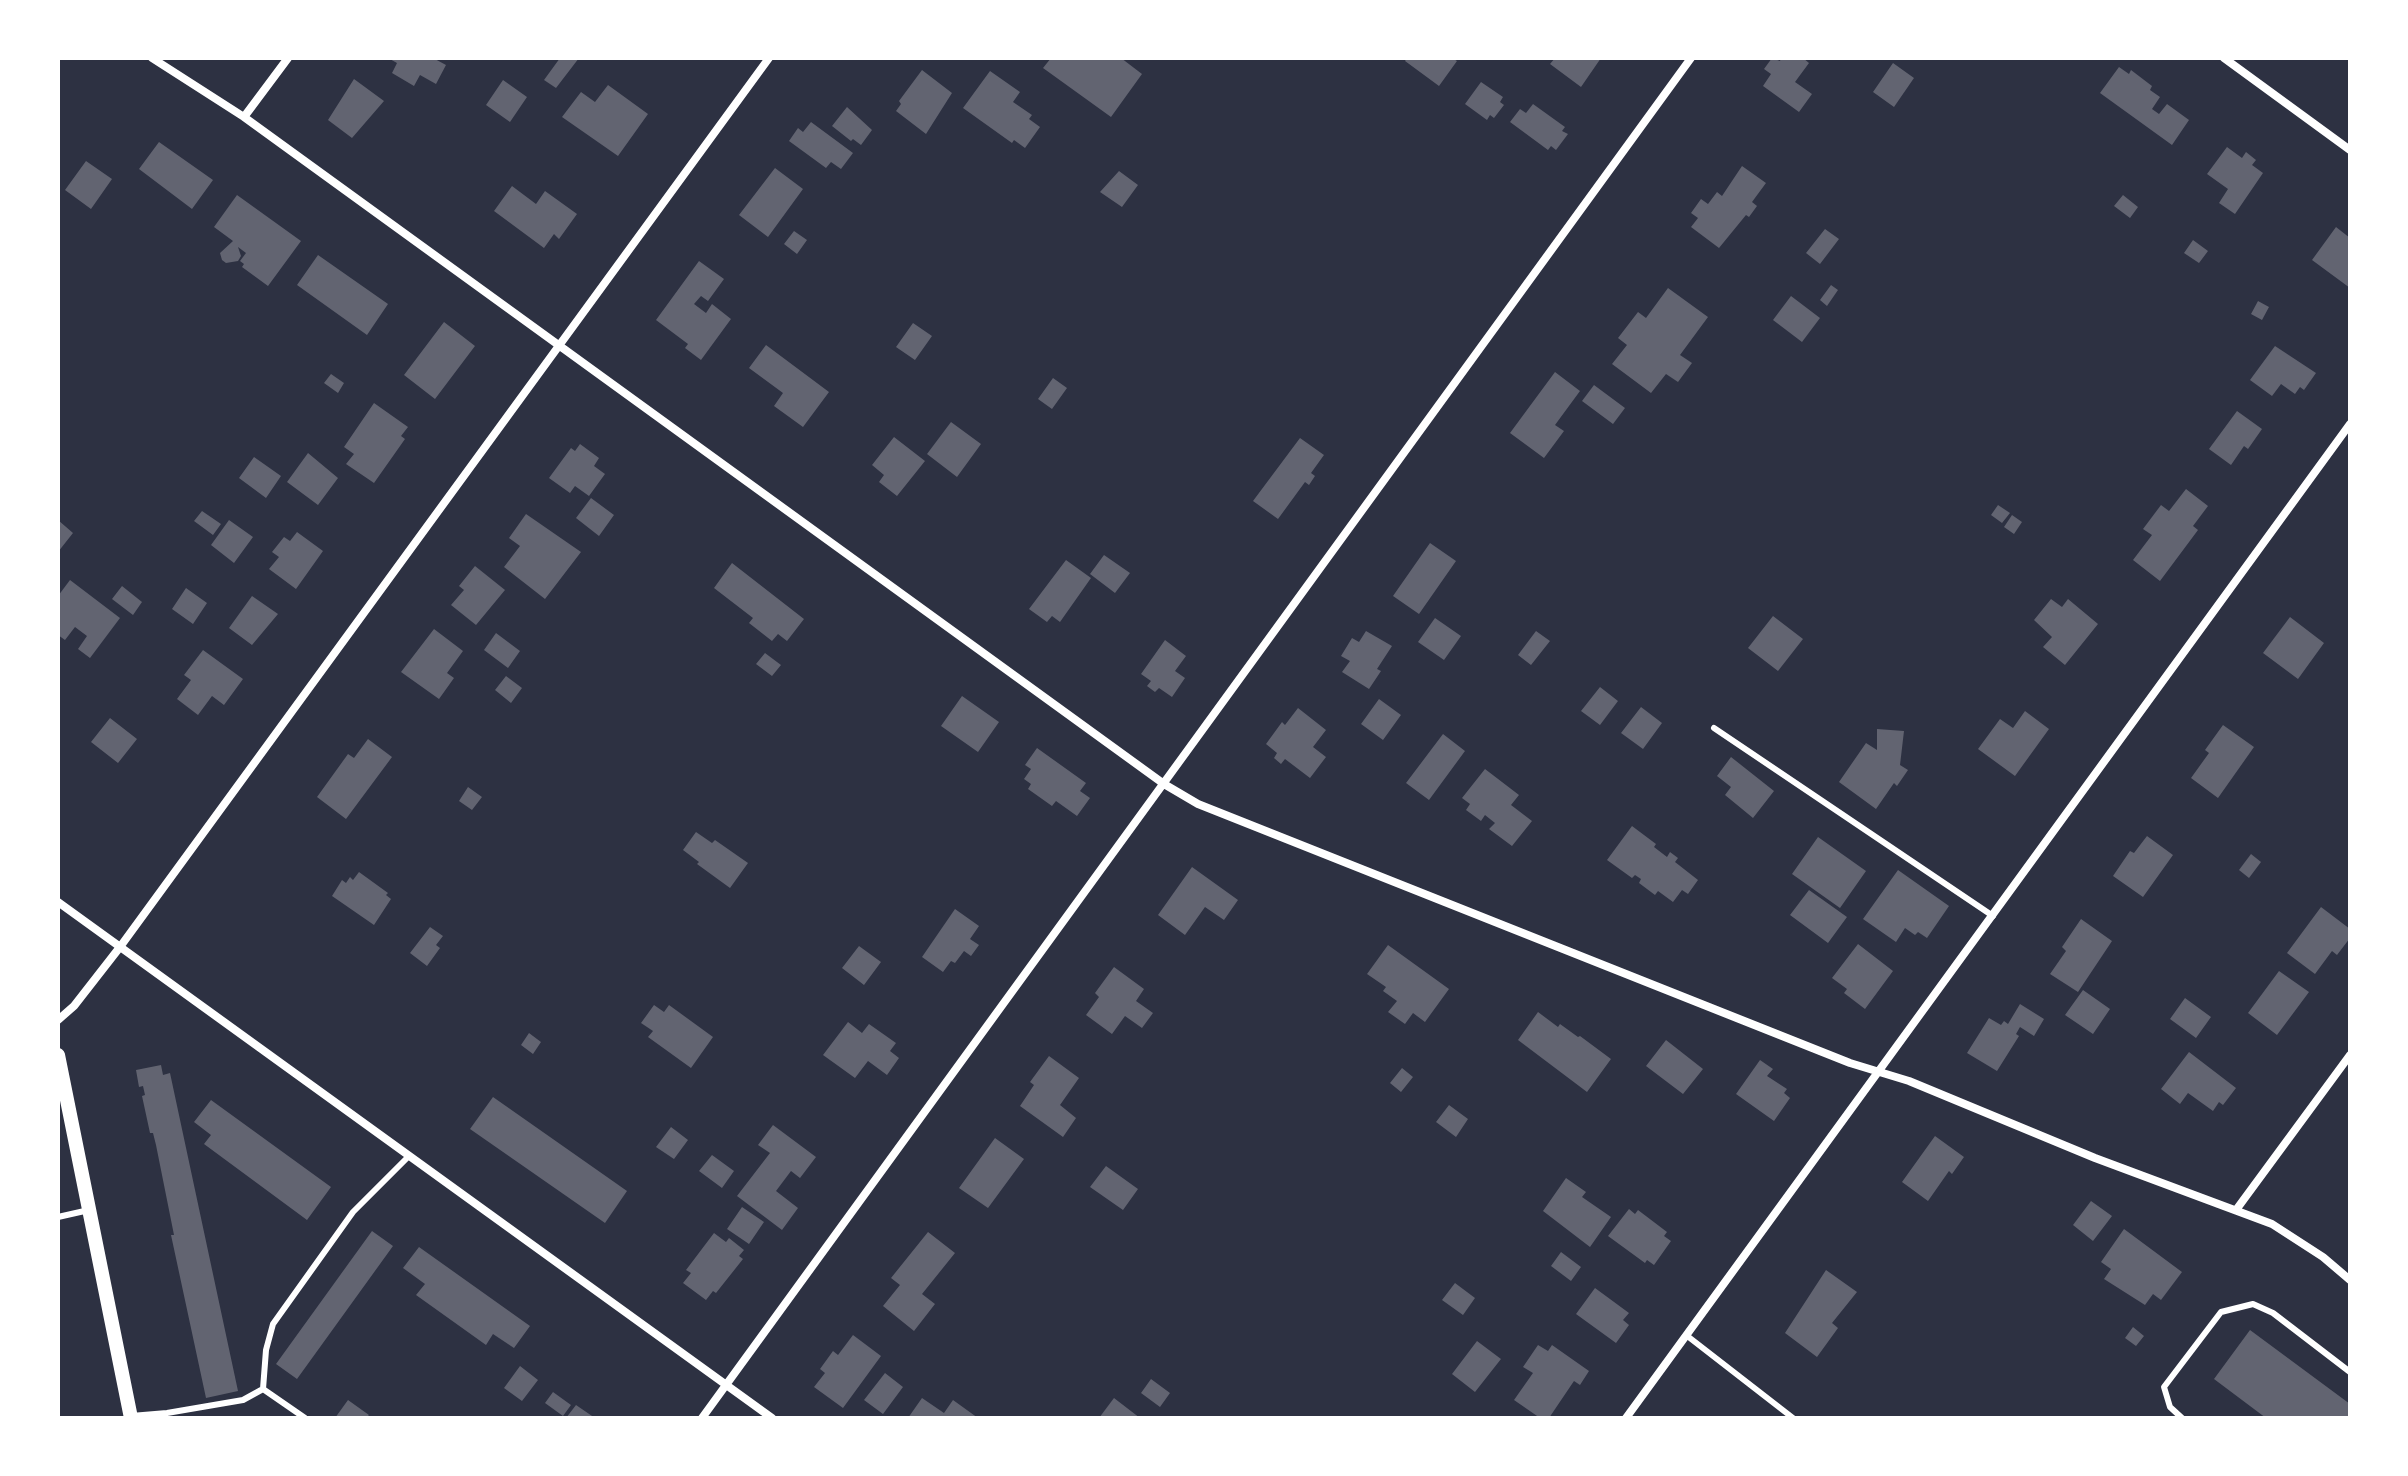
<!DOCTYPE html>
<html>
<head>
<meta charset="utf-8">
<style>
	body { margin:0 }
	#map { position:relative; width:2408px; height:1476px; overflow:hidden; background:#2d3142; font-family:"Archivo Narrow",sans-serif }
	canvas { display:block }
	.frame { position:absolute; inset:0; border:60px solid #fff; pointer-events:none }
</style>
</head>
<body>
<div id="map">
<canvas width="2408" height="1476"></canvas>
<div class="frame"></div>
</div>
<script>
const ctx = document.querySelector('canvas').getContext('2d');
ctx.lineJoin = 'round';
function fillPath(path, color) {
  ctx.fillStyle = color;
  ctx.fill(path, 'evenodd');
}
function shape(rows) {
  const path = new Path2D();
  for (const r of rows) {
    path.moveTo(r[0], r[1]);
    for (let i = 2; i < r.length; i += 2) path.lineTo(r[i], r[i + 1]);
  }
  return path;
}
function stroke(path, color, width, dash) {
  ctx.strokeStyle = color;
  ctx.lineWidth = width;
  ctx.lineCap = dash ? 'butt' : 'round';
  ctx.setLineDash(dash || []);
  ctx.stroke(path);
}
fillPath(shape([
	[388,58,433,58,446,65,436,84,420,75,414,86,392,73,397,63],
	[560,58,579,58,556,88,544,80],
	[1051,58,1121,58,1142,74,1111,117,1043,68],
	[1407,58,1452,58,1457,61,1439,86,1405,61],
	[1555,58,1601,58,1581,87,1550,64],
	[1772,58,1780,61,1781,58,1803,58,1809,63,1795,82,1812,94,1799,112,1763,86,1771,74,1764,69],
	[1893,63,1914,78,1894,107,1873,92],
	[2119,67,2129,74,2131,70,2152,86,2150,90,2160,97,2152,109,2159,114,2167,104,2189,120,2172,145,2100,93],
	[922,70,952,93,926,134,896,111,901,104,899,101],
	[990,71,1020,92,1013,102,1032,115,1029,119,1040,127,1025,148,1014,140,1012,143,963,108],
	[354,79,384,101,352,138,328,120],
	[503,80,527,97,510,122,486,105],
	[1481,82,1503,97,1500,102,1504,105,1494,118,1490,115,1487,120,1465,104],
	[608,85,648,114,618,156,562,117,581,92,595,102],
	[1533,104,1565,127,1562,131,1568,134,1556,150,1551,146,1548,150,1510,122,1520,109,1526,113],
	[847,107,872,130,861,145,853,139,851,141,832,126],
	[811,122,853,153,841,169,831,162,826,168,789,141,798,128,803,132],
	[159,142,213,180,192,209,139,169],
	[2227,147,2242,158,2246,152,2256,160,2252,165,2263,173,2235,214,2219,203,2228,189,2207,174],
	[86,161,112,179,91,209,65,190],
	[1742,166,1766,183,1752,202,1757,206,1749,217,1746,215,1719,248,1691,227,1698,218,1691,213,1701,199,1708,204,1717,192,1722,196],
	[775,168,803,189,768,237,739,215],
	[1119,171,1138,185,1122,207,1100,192],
	[512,186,536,204,545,191,577,214,559,239,554,234,544,248,494,211],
	[237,195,301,241,268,286,242,267,244,264,240,261,246,253,238,247,241,256,238,261,226,263,222,260,220,253,233,241,214,227],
	[2123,195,2138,207,2130,218,2114,206],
	[2336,227,2350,238,2350,288,2312,260],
	[1825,229,1839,239,1820,264,1806,253],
	[794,231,807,240,797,254,784,244],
	[2193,240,2208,251,2199,263,2184,253],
	[318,255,388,304,367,335,297,285],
	[699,261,724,279,708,301,701,296,694,304,706,313,712,304,731,319,701,360,685,348,688,344,656,320],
	[1831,285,1838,290,1827,306,1820,300],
	[1668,288,1708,317,1680,355,1692,363,1678,382,1666,374,1651,393,1612,364,1627,345,1618,338,1638,312,1646,318],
	[1791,296,1820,318,1802,342,1773,320],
	[2258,301,2269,307,2262,320,2251,314],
	[444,322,475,346,435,399,404,375],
	[913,323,932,336,915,360,896,347],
	[766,345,829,392,803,427,774,406,783,393,749,368],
	[2275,346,2316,373,2304,390,2300,387,2295,394,2281,384,2272,396,2250,380],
	[1555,372,1580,391,1555,425,1564,431,1544,458,1510,433],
	[331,374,344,383,338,393,324,383],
	[1053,378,1067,388,1052,409,1038,399],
	[1594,385,1625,408,1613,424,1582,401],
	[374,403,408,427,401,436,405,439,374,483,346,464,354,454,344,447],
	[2237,411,2262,429,2248,449,2244,446,2231,465,2209,449],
	[951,422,981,444,957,477,927,454],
	[894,437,925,461,897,496,879,482,884,475,872,465],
	[1300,438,1324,455,1311,473,1315,476,1309,485,1305,482,1278,519,1253,501],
	[580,444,599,458,594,466,605,474,589,496,575,486,570,493,549,478,571,448,575,451],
	[308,453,338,478,318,505,287,482],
	[254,457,281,476,266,498,239,478],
	[2186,489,2208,506,2193,526,2198,530,2160,581,2133,560,2152,535,2143,529,2161,505,2169,511],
	[591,498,614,515,599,536,576,518],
	[1998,505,2010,513,2002,523,1991,515],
	[202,511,221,524,213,535,194,521],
	[526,514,581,552,545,599,504,567,520,546,509,538],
	[2012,515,2022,522,2014,534,2004,527],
	[58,520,73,533,58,552],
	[229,520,253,537,234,563,211,545],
	[297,532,323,551,296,589,269,569,279,557,272,552,284,537,290,541],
	[1430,543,1456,561,1419,614,1393,596],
	[1104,555,1130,573,1115,593,1090,574],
	[1066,560,1091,578,1060,622,1052,616,1047,622,1029,609],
	[732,563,804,619,787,641,778,634,772,641,749,623,753,618,714,588],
	[475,566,505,590,476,625,451,605,464,590,459,586],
	[70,580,120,618,90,658,78,649,87,636,75,627,65,640,58,635,58,596],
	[122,586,142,602,133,615,112,599],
	[186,588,207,603,193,624,172,609],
	[252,596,278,614,252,645,229,628],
	[2051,599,2062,607,2068,599,2098,624,2065,665,2043,647,2052,637,2034,620],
	[1773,616,1803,639,1778,671,1748,648],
	[2290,617,2324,643,2298,679,2263,653],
	[1435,618,1461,636,1444,660,1418,642],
	[434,629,463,651,447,673,454,678,439,699,401,672],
	[1366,631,1392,646,1377,669,1381,671,1369,689,1342,672,1350,661,1341,656,1352,638,1359,642],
	[1536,631,1550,641,1531,665,1518,655],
	[496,633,520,651,508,668,484,650],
	[1165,640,1186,656,1175,671,1185,678,1172,697,1159,688,1155,692,1147,686,1151,681,1141,674],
	[203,650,243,679,224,705,212,696,198,715,177,699,191,680,184,675],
	[765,653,781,665,772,676,756,664],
	[506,676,522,688,511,703,495,690],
	[1600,687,1618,701,1600,725,1581,711],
	[962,696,999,722,978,752,941,726],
	[1379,699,1401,715,1383,740,1361,724],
	[1641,707,1662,723,1643,749,1621,733],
	[1298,708,1326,730,1313,747,1326,757,1310,778,1285,759,1281,764,1274,758,1277,753,1266,744,1282,722,1285,725],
	[2025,711,2049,729,2015,776,1978,749,2000,719,2013,728],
	[110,718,137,739,118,763,91,742],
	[2223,725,2254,747,2218,798,2191,778,2209,753,2205,750],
	[1877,729,1904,731,1900,765,1908,770,1897,786,1894,783,1876,809,1839,782,1866,743,1877,750],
	[1443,734,1465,751,1429,800,1406,783],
	[368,739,392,757,346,819,317,797,348,754,354,758],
	[1037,748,1086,783,1080,791,1090,798,1077,816,1056,801,1052,806,1028,789,1031,784,1024,779,1031,769,1025,765],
	[1731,757,1774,791,1753,818,1725,795,1731,787,1717,776],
	[1485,769,1519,795,1511,805,1532,821,1512,846,1489,829,1495,823,1485,815,1481,821,1466,810,1470,804,1462,798],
	[468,787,482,797,472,810,459,801],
	[1632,826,1656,844,1654,847,1667,857,1670,852,1678,858,1675,862,1698,880,1688,894,1682,890,1673,902,1658,891,1655,895,1639,883,1641,879,1635,875,1632,878,1607,860],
	[696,832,712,843,715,840,748,863,730,888,697,864,699,862,683,850],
	[2147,836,2173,855,2143,897,2113,876,2130,851,2134,853],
	[1818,837,1866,871,1840,908,1792,874],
	[2251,854,2261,862,2249,878,2239,870],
	[1192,867,1238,900,1224,920,1205,907,1185,935,1158,915],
	[1898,870,1949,906,1927,938,1918,932,1915,935,1905,928,1896,942,1863,919],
	[359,872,388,893,386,895,391,899,374,925,332,896,342,880,346,883,350,877,353,880],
	[1809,890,1847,917,1828,943,1790,915],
	[2321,907,2350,929,2350,938,2337,955,2332,951,2315,974,2287,953],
	[955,909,979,926,970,939,979,945,971,956,964,951,955,963,951,961,943,972,922,957],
	[2081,919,2112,941,2078,992,2050,974,2066,951,2062,947],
	[430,927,443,936,436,945,440,948,427,966,410,953],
	[1858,944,1893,971,1865,1009,1844,993,1847,989,1832,978],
	[1388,945,1449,989,1425,1022,1413,1013,1405,1024,1388,1012,1397,1001,1383,991,1386,987,1367,974],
	[859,946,881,962,864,985,842,968],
	[1114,967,1144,989,1136,1001,1153,1013,1142,1028,1125,1016,1112,1034,1086,1015,1099,997,1095,993],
	[2279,971,2309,992,2277,1035,2248,1013],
	[2083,990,2110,1009,2093,1034,2065,1015],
	[2185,998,2211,1017,2196,1038,2170,1019],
	[2020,1004,2044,1019,2034,1036,2020,1027,2016,1034,2019,1036,1997,1071,1967,1053,1989,1018,2001,1025,2004,1021,2008,1024],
	[654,1005,664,1012,669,1005,713,1037,691,1068,648,1037,653,1031,641,1023],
	[1538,1012,1558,1027,1560,1024,1578,1037,1580,1036,1611,1059,1587,1092,1518,1040],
	[848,1022,862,1033,869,1024,896,1043,890,1051,899,1058,887,1075,868,1061,855,1078,823,1055],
	[529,1033,541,1042,533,1054,521,1045],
	[1666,1040,1703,1069,1683,1094,1646,1066],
	[2189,1052,2236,1088,2223,1105,2219,1102,2213,1111,2188,1093,2180,1104,2161,1089],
	[1049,1056,1079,1078,1060,1105,1076,1118,1063,1137,1020,1106,1034,1085,1030,1082],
	[1760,1060,1773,1069,1767,1076,1787,1089,1784,1093,1790,1098,1774,1121,1736,1094],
	[161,1065,163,1075,170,1073,238,1391,206,1398,171,1235,174,1235,156,1145,153,1133,150,1133,142,1096,145,1095,143,1086,139,1087,136,1070],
	[1402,1068,1413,1077,1401,1092,1390,1083],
	[493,1097,627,1191,605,1223,470,1129],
	[211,1100,331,1187,307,1220,204,1144,211,1135,194,1122],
	[1449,1105,1468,1119,1456,1137,1436,1122],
	[773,1125,816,1157,800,1178,791,1171,776,1191,798,1208,782,1230,737,1196,770,1153,758,1145],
	[671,1127,688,1140,674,1159,656,1147],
	[1935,1136,1964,1157,1952,1174,1949,1171,1928,1201,1902,1182],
	[995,1138,1024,1159,988,1208,959,1188],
	[712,1155,734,1171,722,1188,699,1171],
	[1106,1166,1138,1189,1123,1210,1090,1187],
	[1566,1178,1586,1192,1582,1197,1611,1217,1590,1247,1543,1211],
	[2091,1201,2112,1216,2093,1241,2073,1225],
	[742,1207,764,1222,749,1244,727,1229],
	[1629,1209,1635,1214,1638,1210,1667,1232,1664,1236,1671,1241,1654,1265,1647,1260,1645,1263,1608,1236],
	[2124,1229,2182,1272,2161,1300,2153,1294,2145,1305,2104,1279,2111,1269,2101,1262],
	[372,1231,393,1246,297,1379,276,1364],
	[928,1232,955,1253,922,1294,935,1304,914,1331,883,1306,900,1285,891,1278],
	[714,1233,726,1242,729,1238,744,1250,739,1256,743,1259,716,1293,713,1291,706,1300,683,1283,691,1273,686,1270],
	[419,1247,530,1326,514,1348,493,1334,486,1345,416,1295,425,1284,403,1268],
	[1561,1252,1581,1267,1571,1281,1551,1266],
	[1826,1270,1857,1292,1832,1323,1838,1328,1817,1357,1785,1333],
	[1455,1283,1475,1298,1463,1315,1442,1300],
	[1595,1288,1629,1313,1623,1320,1629,1325,1616,1343,1576,1314],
	[2133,1327,2144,1336,2136,1346,2125,1338],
	[2250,1330,2350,1404,2350,1418,2266,1418,2214,1379],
	[853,1335,881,1356,843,1408,814,1387,825,1373,820,1369,833,1351,838,1355],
	[1477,1341,1501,1359,1475,1392,1452,1374],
	[1538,1345,1548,1351,1552,1345,1589,1371,1580,1385,1574,1381,1549,1418,1540,1418,1514,1400,1533,1373,1523,1367],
	[520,1366,538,1380,522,1401,504,1388],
	[885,1373,903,1387,883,1414,864,1400],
	[1151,1379,1170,1393,1160,1407,1141,1393],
	[553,1392,571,1405,563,1416,545,1403],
	[922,1398,944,1413,953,1400,978,1418,908,1418],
	[1114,1398,1140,1418,1099,1418],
	[348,1400,369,1415,366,1418,335,1418],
	[576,1405,595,1418,566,1418]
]), '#626471');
stroke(shape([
	[1714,728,1993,916],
	[58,1217,89,1210],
	[1686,1335,1793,1418],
	[131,1416,167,1413,243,1400,263,1389],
	[305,1418,263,1389,266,1350,273,1324,353,1212,409,1156],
	[2182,1418,2170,1407,2164,1387,2221,1312,2253,1304,2273,1313,2350,1372]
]), '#fff', 6);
stroke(shape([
	[152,58,244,117,1164,784,1198,804,1850,1063,1909,1081,2095,1158,2272,1224,2323,1257,2350,1280],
	[2224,58,2350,150],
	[244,117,288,58],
	[58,902,772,1418],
	[58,1020,74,1006,120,947,769,58],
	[2236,1210,2350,1055],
	[702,1418,1691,58],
	[1626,1418,2350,424]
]), '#fff', 8);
stroke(shape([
	[58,1055,131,1418]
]), '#fff', 14);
</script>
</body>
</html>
